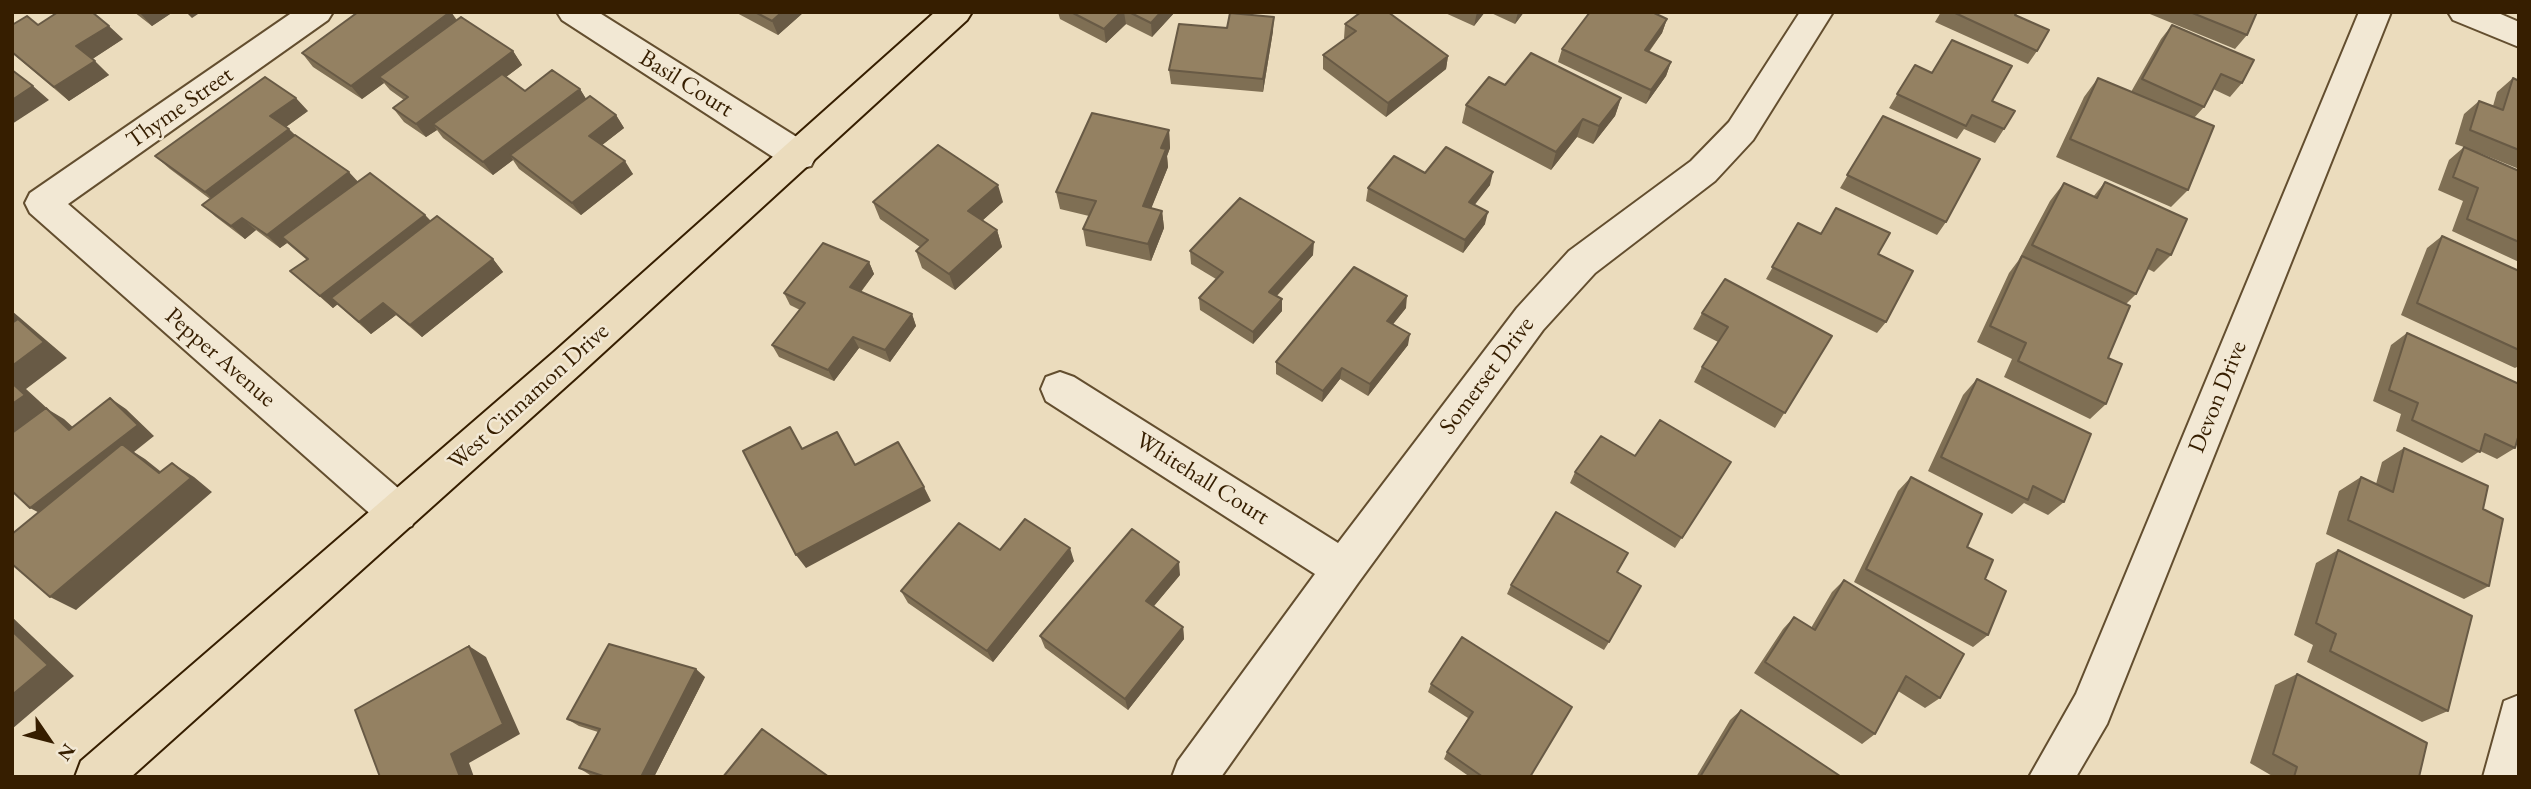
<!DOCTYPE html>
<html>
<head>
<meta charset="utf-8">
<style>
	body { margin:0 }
	#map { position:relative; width:2531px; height:789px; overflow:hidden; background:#ebdcbd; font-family:"EB Garamond",serif }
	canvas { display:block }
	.frame { position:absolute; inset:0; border:14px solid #361e00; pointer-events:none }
	.north { position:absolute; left:14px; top:705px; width:70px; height:70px; -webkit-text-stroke:5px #f2e8d4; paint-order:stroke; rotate:125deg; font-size:19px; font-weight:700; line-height:28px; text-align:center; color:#361e00 }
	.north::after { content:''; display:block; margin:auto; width:24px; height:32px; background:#361e00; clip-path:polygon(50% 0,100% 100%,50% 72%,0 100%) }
</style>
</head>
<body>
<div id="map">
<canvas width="2531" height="789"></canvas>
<div class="frame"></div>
<div class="north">N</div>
</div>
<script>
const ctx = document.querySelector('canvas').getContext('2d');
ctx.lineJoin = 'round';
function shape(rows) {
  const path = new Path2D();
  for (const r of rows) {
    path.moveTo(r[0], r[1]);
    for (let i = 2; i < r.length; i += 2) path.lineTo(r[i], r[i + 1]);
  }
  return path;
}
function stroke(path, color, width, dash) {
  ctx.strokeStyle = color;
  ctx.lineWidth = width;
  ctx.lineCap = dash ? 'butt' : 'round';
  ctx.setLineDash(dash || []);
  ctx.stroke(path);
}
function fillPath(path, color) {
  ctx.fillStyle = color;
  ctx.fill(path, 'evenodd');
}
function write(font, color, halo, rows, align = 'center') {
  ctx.font = font + ' "EB Garamond",serif';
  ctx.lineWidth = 5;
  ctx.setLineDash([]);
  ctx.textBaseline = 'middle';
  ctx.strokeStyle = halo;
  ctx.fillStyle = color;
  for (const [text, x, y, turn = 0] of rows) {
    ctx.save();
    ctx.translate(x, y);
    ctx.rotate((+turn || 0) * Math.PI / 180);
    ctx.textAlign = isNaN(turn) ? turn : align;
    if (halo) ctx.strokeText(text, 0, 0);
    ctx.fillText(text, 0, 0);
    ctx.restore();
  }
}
const minor = shape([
	[293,12,333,12,328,20,68,204,412,500,418,513,412,526,398,531,384,526,30,213,25,203,30,193,293,12],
	[557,12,598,12,811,146,816,156,811,166,799,169,787,166,562,20,557,12],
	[1800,12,1833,12,1753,140,1715,181,1595,273,1543,330,1358,583,1221,777,1172,777,1178,761,1315,574,1046,401,1041,389,1046,377,1060,372,1074,377,1338,543,1517,308,1569,251,1691,161,1729,122,1800,12],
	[2359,12,2391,12,2107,724,2076,777,2029,777,2076,694,2359,12],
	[2448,12,2496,12,2519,22,2519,47,2453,20,2448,12],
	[2519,695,2519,777,2483,777,2504,701,2519,695]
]);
const major = shape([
	[935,12,972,12,967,20,580,374,131,777,75,777,81,761,554,352,935,12]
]);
stroke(minor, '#634e2f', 4);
stroke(major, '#361e00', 4);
fillPath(minor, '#f2e8d4');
fillPath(major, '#ebdcbd');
fillPath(shape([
	[134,12,173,12,152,26],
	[451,12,457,20,513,51,522,65,506,77,525,91,580,89,586,99,616,115,624,128,602,145,633,174,581,215,519,169,513,160,493,175,443,138,437,130,426,137,404,122,393,108,404,100,390,90,384,83,362,99,313,67,302,53],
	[735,12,804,12,778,35],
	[1058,12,1175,12,1152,37,1126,24,1106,43,1060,19],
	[1443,12,1485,12,1474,26],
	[1489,12,1524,12,1515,24],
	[1941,12,2017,12,2015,15,2037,51,2028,64,1935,22],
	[2145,12,2257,12,2247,35,2235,49],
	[1667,19,1662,33,1649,52,1671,62,1666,76,1646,104,1558,62,1562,49],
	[1345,24,1448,56,1446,69,1386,117,1323,69,1323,55,1346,39,1344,38],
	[12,25,38,25,123,39,92,59,109,75,69,101,12,53],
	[2172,25,2242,83,2230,97,2213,89,2204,107,2194,118,2188,190,2171,207,2056,157,2084,97,2098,78,2131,92,2161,39],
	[1227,28,1273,31,1263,92,1171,84,1169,70],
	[1915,65,1992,101,2004,129,1995,143,1964,129,1957,139,1889,108],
	[2513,78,2519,81,2519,169,2477,152,2519,171,2519,262,2452,231,2463,201,2438,190,2449,160,2464,147,2455,144,2464,114,2479,101,2493,106,2497,92],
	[1505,85,1621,98,1615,116,1593,144,1577,137,1551,170,1462,123,1466,105],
	[308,111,286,127,295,135,358,182,425,215,431,221,493,259,503,272,422,337,396,315,371,334,337,304,333,308,290,271,307,260,287,243,280,248,256,230,245,239,216,217,202,205,210,199,170,169,155,156],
	[1883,116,1946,222,1937,235,1840,188],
	[1169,130,1170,148,1167,156,1168,167,1151,208,1162,211,1164,228,1151,261,1086,246,1083,229,1089,216,1060,209,1056,192],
	[1425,173,1490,185,1474,204,1485,224,1463,253,1366,201,1368,188],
	[2105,182,2171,255,2154,272,2148,269,2136,294,2126,304,2108,358,2106,404,2090,419,2004,377,2012,359,1977,342,2009,273,2018,261,2050,201,2064,183,2093,197],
	[873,202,1003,202,982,221,997,230,1002,247,955,290,922,268,916,251,920,247,880,219],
	[1798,223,1821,234,1878,254,1886,322,1877,333,1766,279],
	[2442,236,2519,271,2519,366,2515,368,2401,315,2427,248],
	[1190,251,1313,255,1277,296,1282,299,1282,311,1253,344,1200,310,1199,298,1216,279,1191,264],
	[869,262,874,274,861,292,912,314,916,326,890,362,859,348,834,381,779,357,772,345,800,310,790,305,784,293],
	[1406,308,1393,324,1408,345,1368,396,1340,379,1322,402,1276,374,1276,362],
	[1702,313,1832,336,1775,428,1694,382,1702,367,1718,342,1693,329],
	[2407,333,2515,448,2497,459,2480,451,2462,463,2396,431,2401,414,2373,401,2391,345],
	[1977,379,2064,502,2048,515,2024,503,2012,514,1928,471,1963,395],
	[2404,448,2483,509,2489,586,2464,599,2326,534,2339,491,2361,477,2376,484,2382,462],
	[1635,456,1731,462,1675,548,1570,483,1575,472],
	[1911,477,1985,579,1988,635,1973,647,1854,582,1898,491],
	[1000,550,1074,561,993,662,908,603,901,591],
	[2338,550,2448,711,2422,722,2307,662,2313,645,2294,635,2316,563],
	[1617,572,1609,642,1604,650,1507,594,1511,585],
	[1180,575,1154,606,1183,627,1184,639,1128,710,1045,648,1040,636],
	[1844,580,1940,698,1925,708,1898,691,1875,734,1862,744,1754,673,1783,629,1794,617,1811,628,1832,592],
	[1462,637,1530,777,1470,777,1444,759,1447,752,1468,718,1428,692,1431,684],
	[2297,674,2419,777,2274,777,2250,763,2275,685],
	[705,677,654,777,596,777,590,775,579,768,598,732,579,726,567,719],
	[1741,710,1840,777,1696,777,1730,720]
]), '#7f6f54');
fillPath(shape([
	[139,12,173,12,152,26],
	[186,12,201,12,192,18],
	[451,12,460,26,379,77,384,83,362,99,351,86],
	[782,12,804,12,778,35,772,21],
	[1121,12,1124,12,1126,24,1106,43,1104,29],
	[1161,12,1175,12,1152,37,1151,23],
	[1477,12,1485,12,1474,26],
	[1518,12,1524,12,1515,24],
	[1274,17,1273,31,1263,92,1263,79],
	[1667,19,1662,33,1640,63,1645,50],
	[109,26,123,39,91,60,76,46],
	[513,51,522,65,438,128,433,124,437,130,426,137,416,124],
	[1448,56,1446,69,1386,117,1388,103],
	[95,61,109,75,69,101,54,87],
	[1671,62,1666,76,1646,104,1651,90],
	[33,86,49,100,12,124,12,100],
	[580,89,588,102,510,155,513,160,493,175,483,162],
	[296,98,308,111,283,129,270,116],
	[1621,98,1615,116,1593,144,1599,126],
	[616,115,624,128,597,149,589,136],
	[1583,119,1577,137,1551,170,1556,152],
	[289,129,302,142,218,205,205,192],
	[1169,130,1170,148,1167,156,1168,167,1145,224,1143,206,1161,148],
	[625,161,633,174,581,215,572,203],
	[349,172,361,185,282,237,287,243,280,248,267,235],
	[1493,172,1490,185,1467,215,1469,202],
	[998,185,1003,202,974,228,968,211],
	[1162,211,1164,228,1151,261,1148,244],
	[1488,212,1485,224,1463,253,1465,240],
	[425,215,436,227,333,308,320,296],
	[242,218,256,230,245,239,231,226],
	[997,230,1002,247,955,290,949,274],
	[1314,242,1313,255,1269,304,1269,292],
	[493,259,503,272,422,337,410,325],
	[869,262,874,274,855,299,850,287],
	[1407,296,1406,308,1386,333,1387,321],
	[1282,299,1282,311,1253,344,1253,332],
	[383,303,396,315,371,334,359,322],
	[12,311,67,358,26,389,49,410,64,419,87,440,12,437],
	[912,314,916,326,890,362,885,350],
	[1410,334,1408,345,1368,396,1370,384],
	[853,337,859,348,834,381,828,370],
	[1342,368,1340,379,1322,402,1323,391],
	[110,398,126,409,154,436,134,452,145,459,180,487,172,463,194,477,212,492,76,610,50,597,49,518,30,508],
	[924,487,931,501,806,568,796,555],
	[1070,548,1074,561,993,662,987,651],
	[1179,562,1180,575,1148,613,1146,601],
	[12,617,74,676,12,729],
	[1183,627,1184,639,1128,710,1125,699],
	[469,646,486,657,520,734,469,763,474,777,460,777,451,754],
	[696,669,705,677,654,777,641,777]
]), '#685a45');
const building = shape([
	[58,12,92,12,109,26,76,46,95,61,54,87,12,52,12,25,27,16,38,25,58,12],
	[358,12,450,12,351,86,302,53,358,12],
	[755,12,782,12,772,21,755,12],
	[1071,12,1121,12,1104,29,1071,12],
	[1129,12,1161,12,1151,23,1129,12],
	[1361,12,1388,12,1448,56,1388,103,1323,55,1356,31,1345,24,1361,12],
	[1590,12,1652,12,1667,19,1645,50,1671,62,1651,90,1562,49,1590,12],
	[1953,12,2017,12,2015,15,2049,30,2037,51,1953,12],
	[2190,12,2257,12,2247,35,2190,12],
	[1230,13,1274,17,1263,79,1169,70,1179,24,1227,28,1230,13],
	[461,17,513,51,416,124,393,108,408,97,379,77,461,17],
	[2172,25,2254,60,2242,83,2221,74,2204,107,2142,79,2172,25],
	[1952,40,2012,66,1992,101,2015,111,2004,129,1972,115,1966,126,1897,94,1915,65,1932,73,1952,40],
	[1531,53,1621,98,1599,126,1583,119,1556,152,1466,105,1489,77,1505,85,1531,53],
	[12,70,33,86,12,100,12,70],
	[552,70,580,89,483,162,433,124,502,74,525,91,552,70],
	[265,77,296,98,270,116,289,129,205,192,155,156,265,77],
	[2098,78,2214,126,2188,190,2070,139,2098,78],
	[2513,78,2519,81,2519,150,2470,130,2479,101,2503,110,2513,78],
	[590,96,616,115,589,136,625,161,572,203,510,155,590,96],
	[1092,113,1169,130,1161,148,1166,149,1143,206,1162,211,1148,244,1083,229,1096,201,1056,192,1092,113],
	[1883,116,1980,159,1946,222,1847,175,1883,116],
	[295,135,349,172,267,235,242,218,231,226,202,205,295,135],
	[938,145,998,185,968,211,997,230,949,274,916,251,928,240,873,202,938,145],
	[1446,147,1493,172,1469,202,1488,212,1465,240,1368,188,1394,156,1425,173,1446,147],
	[2464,147,2519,171,2519,242,2467,219,2478,188,2453,177,2464,147],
	[370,173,425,215,320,296,290,271,308,259,282,237,370,173],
	[2105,182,2187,219,2171,255,2157,249,2136,294,2032,245,2064,183,2097,198,2105,182],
	[1240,198,1314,242,1269,292,1282,299,1253,332,1199,298,1223,272,1190,251,1240,198],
	[1836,208,1890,233,1878,254,1913,271,1886,322,1772,267,1798,223,1821,234,1836,208],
	[437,216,493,259,410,325,383,303,359,322,331,298,437,216],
	[2442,236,2519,271,2519,350,2417,303,2442,236],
	[823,243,869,262,850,287,912,314,885,350,853,337,828,370,772,345,805,303,784,293,823,243],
	[2022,256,2130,306,2108,358,2122,364,2106,404,2018,361,2026,343,1990,326,2022,256],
	[1354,267,1407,296,1387,321,1410,334,1370,384,1342,368,1323,391,1276,362,1354,267],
	[1725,279,1832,336,1785,413,1702,367,1728,327,1702,313,1725,279],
	[18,319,44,342,12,366,12,323,18,319],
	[2407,333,2519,384,2519,434,2515,448,2485,434,2480,452,2412,420,2418,403,2389,390,2407,333],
	[1977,379,2091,434,2064,502,2033,486,2028,500,1941,457,1977,379],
	[12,383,25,395,12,404,12,383],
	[110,398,138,425,30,508,12,491,12,433,46,408,69,430,110,398],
	[1660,420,1731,462,1682,538,1575,472,1601,436,1635,456,1660,420],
	[790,427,802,449,837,432,855,465,898,442,924,487,796,555,743,451,790,427],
	[122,444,159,473,172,463,191,478,50,597,12,564,12,534,122,444],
	[2404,448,2488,486,2483,509,2503,519,2489,586,2348,520,2361,477,2393,492,2404,448],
	[1911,477,1982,514,1967,547,1993,560,1985,579,2006,591,1988,635,1866,569,1911,477],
	[1556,512,1628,553,1617,572,1641,586,1609,642,1511,585,1556,512],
	[1025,519,1070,548,987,651,901,591,959,523,1000,550,1025,519],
	[1132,529,1179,562,1146,601,1183,627,1125,699,1040,636,1132,529],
	[2338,550,2472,616,2448,711,2330,651,2336,634,2316,623,2338,550],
	[1844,580,1964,654,1940,698,1906,676,1875,734,1765,662,1794,617,1815,630,1844,580],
	[12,631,48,665,12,695,12,631],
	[1462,637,1572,707,1530,777,1483,777,1447,752,1473,712,1431,684,1462,637],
	[609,644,696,669,641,777,606,777,579,768,600,729,567,719,609,644],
	[469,646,503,724,451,754,460,777,380,777,355,710,469,646],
	[2297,674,2427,743,2419,777,2294,777,2297,767,2273,754,2297,674],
	[1741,710,1840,776,1840,777,1700,777,1741,710],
	[762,729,829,777,723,777,762,729]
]);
fillPath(building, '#948162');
stroke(building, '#685a45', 2);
write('24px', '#361e00', '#f2e8d4', [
	["Basil Court",686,84,32],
	["Thyme Street",180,108,-35],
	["Pepper Avenue",220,358,41],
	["Somerset Drive",1487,376,-53],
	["West Cinnamon Drive",529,397,-42],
	["Devon Drive",2218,397,-68],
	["Whitehall Court",1202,479,32]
]);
</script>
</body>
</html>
